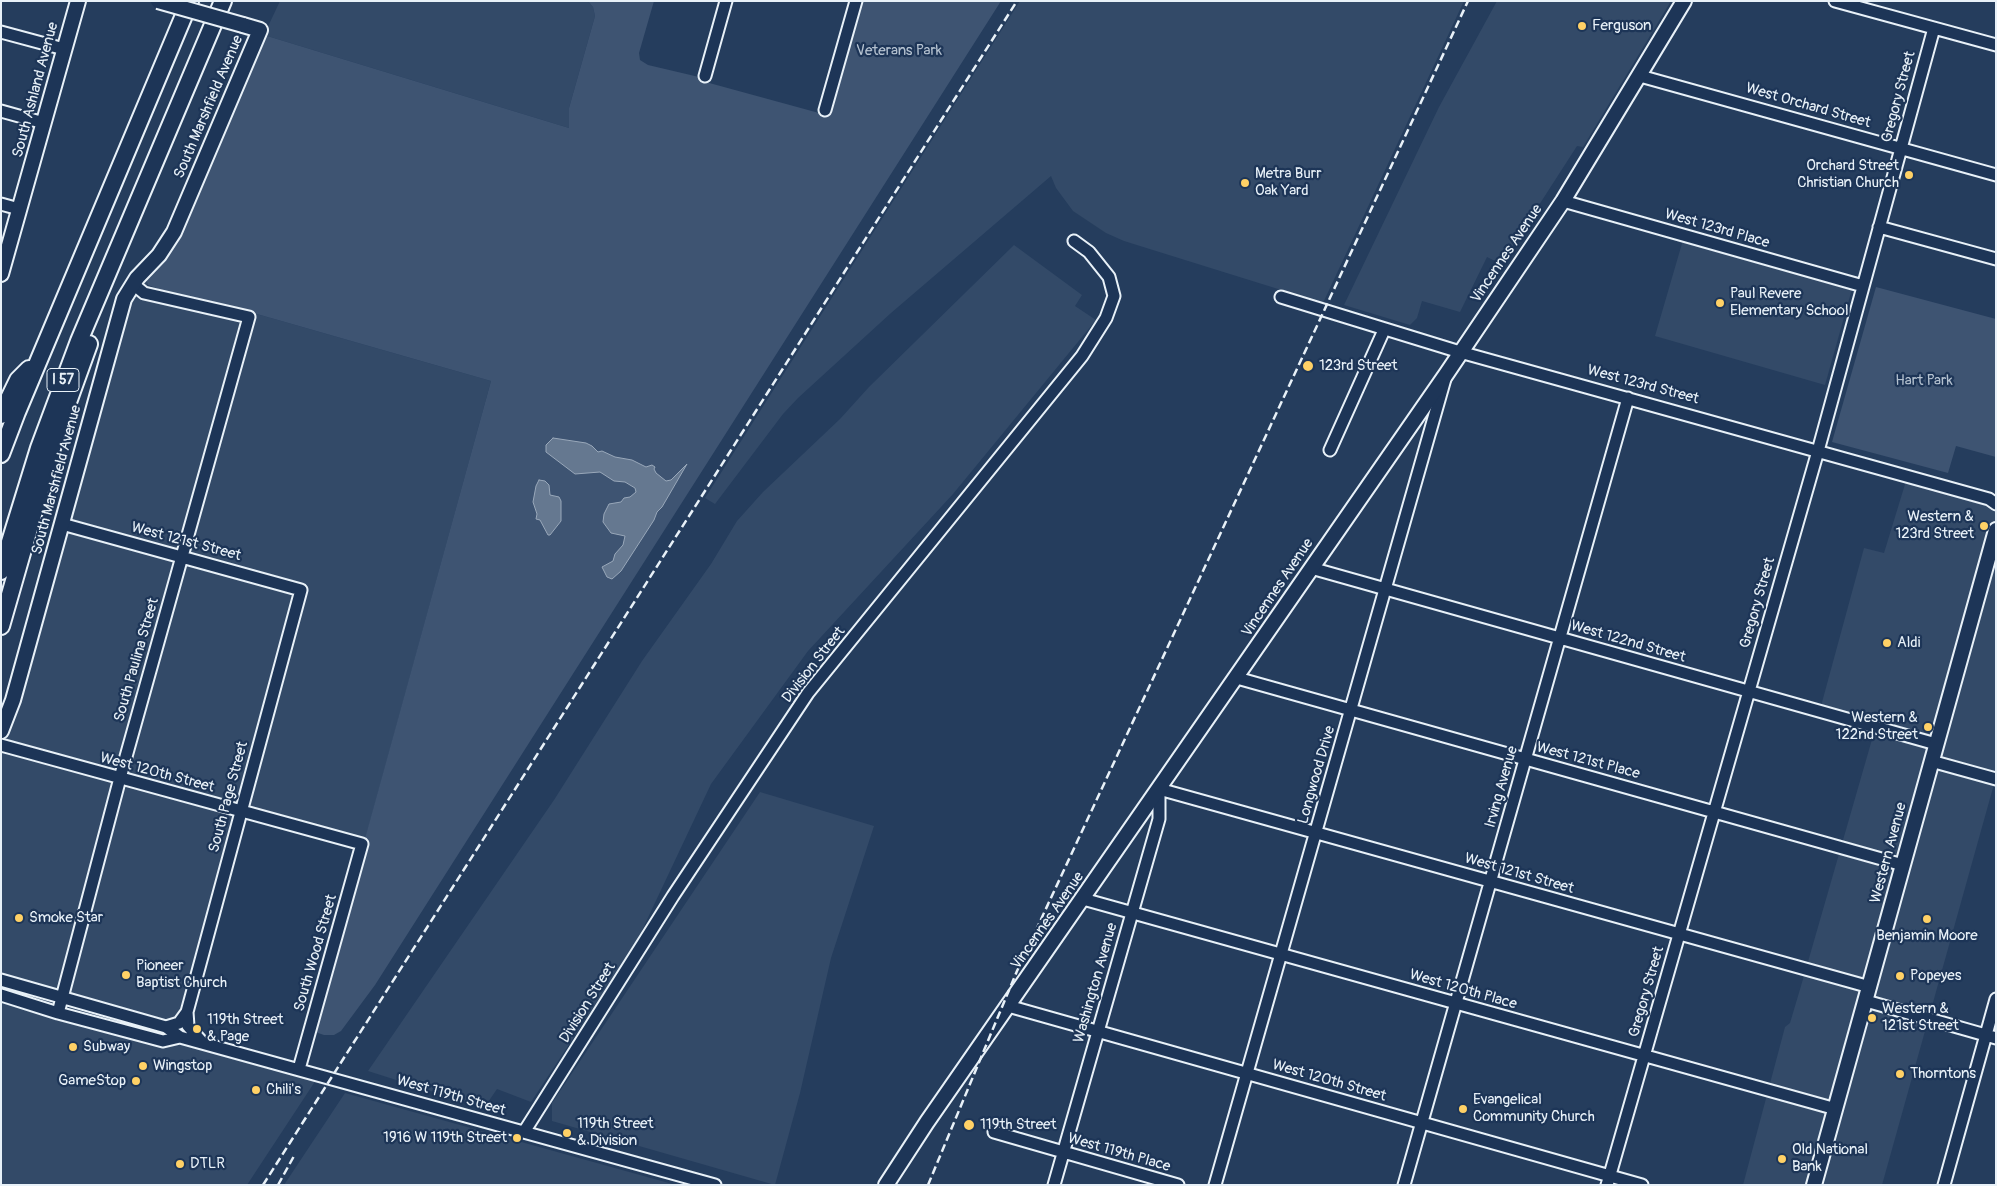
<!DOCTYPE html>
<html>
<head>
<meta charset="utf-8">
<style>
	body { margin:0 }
	#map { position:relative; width:1997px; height:1186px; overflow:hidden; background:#253d5d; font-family:Pangolin,sans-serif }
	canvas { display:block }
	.frame { position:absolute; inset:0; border:2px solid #e8f1f8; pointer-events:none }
</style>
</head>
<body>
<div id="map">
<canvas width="1997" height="1186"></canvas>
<div class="frame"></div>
</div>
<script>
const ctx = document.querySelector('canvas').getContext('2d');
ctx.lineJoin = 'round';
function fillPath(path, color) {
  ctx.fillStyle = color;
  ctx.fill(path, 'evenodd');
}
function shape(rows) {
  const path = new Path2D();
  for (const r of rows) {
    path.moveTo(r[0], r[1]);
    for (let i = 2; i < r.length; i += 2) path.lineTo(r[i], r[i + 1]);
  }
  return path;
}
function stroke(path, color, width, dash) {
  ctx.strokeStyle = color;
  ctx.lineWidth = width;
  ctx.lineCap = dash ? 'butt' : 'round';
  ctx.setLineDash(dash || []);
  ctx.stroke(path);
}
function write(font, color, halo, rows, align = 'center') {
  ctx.font = font + ' Pangolin,sans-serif';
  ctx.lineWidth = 4.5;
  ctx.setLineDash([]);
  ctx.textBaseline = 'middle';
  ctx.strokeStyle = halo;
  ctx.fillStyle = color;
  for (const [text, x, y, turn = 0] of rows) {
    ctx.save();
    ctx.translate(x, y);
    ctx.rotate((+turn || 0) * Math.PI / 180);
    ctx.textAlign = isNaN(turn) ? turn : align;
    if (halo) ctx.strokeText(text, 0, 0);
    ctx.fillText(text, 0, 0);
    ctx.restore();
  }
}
fillPath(shape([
	[280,1,588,1,593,7,595,16,569,108,569,128,264,35],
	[1020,1,1464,1,1323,303,1124,241,1106,233,1073,211,1056,188,1051,176,891,313,798,398,783,414,715,504,705,498],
	[1497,1,1671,1,1583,147,1577,146,1501,264,1487,257,1460,312,1422,301,1417,318,1410,325,1344,305,1439,107],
	[1683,240,1852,289,1825,385,1655,336],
	[1014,245,1082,295,1075,306,1096,320,953,494,808,651,711,784,636,943,531,1102,497,1089,484,1108,368,1071,554,800,642,661,711,564,737,521,763,492,840,419,869,387],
	[145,277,148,286,178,296,222,304,491,381,364,844,239,809,181,1025,62,993,1,973,1,745,8,731,128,304],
	[1906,481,1990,507,1996,512,1996,777,1882,1185,1743,1185,1785,1027,1790,1023,1801,986,1877,722,1821,706,1864,548,1884,553],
	[760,792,874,826,831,958,800,1093,775,1185,552,1121,552,1103],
	[1,997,316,1080,247,1185,1,1185],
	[345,1093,676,1185,284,1185]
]), '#334a68');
fillPath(shape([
	[588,1,654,1,639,53,640,60,648,65,699,77,702,81,830,116,862,1,1001,1,375,985,341,1031,334,1035,324,1035,312,1031,491,381,222,304,178,296,148,285,145,277,180,236,264,35,569,128,569,108,595,16,593,7],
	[1876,287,1996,319,1996,457,1956,446,1948,473,1832,442]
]), '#3e5472');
const water = shape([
	[553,438,586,443,592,446,598,452,602,451,615,457,632,460,646,467,652,465,655,467,654,469,656,473,666,481,671,480,687,464,662,507,657,512,654,520,621,571,612,579,607,577,602,567,613,561,615,554,623,545,625,536,611,533,603,522,604,514,609,504,621,502,624,498,630,497,636,492,635,488,625,482,614,481,600,472,575,474,546,452,546,445,553,438],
	[539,480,545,481,549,485,550,495,559,497,561,501,561,521,550,535,548,535,540,520,536,519,537,514,533,502,536,486,539,480]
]);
fillPath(water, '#657890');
stroke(water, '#99a8ba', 1);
const minor = shape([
	[1835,1,1996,45],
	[1,32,64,49],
	[705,76,726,1],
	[1640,76,1996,175],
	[825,110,856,1],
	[1,111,44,123],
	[1563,201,1863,286],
	[1,204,19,209],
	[1879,227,1996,259],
	[1281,297,1460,352,1989,499,1996,504],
	[1330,450,1384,330],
	[62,524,301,590,187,1012,179,1023,166,1027],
	[1311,568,1936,744],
	[1237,678,1903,865],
	[1,745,362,844,299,1069],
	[1931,761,1996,779],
	[1083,899,1836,1109],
	[1,980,166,1027,180,1037,715,1185],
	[1,995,58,1013,163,1041,180,1037],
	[1866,1001,1996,1038],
	[1008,1006,1642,1185],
	[187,1012,188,1026,202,1042],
	[58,1013,120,778,249,317,144,293,133,284],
	[524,1132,673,896,808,693,1082,356,1106,318,1114,296,1109,277,1089,252,1074,241],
	[994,1132,1178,1185],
	[1054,1185,1159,819,1159,789,1870,987],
	[1215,1185,1445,379],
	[1404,1185,1628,398],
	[1607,1185,1818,451,1934,28],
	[1944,1185,1996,999]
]);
const major = shape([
	[1,274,78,1],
	[1,731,13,700,124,299,137,278,159,255,174,232,260,30,243,25],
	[886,1185,927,1122,1447,373,1563,201,1684,1],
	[1814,1185,1996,530]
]);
const highway = shape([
	[1,415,18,380,29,369],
	[1,454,17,412,190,1],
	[1,571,39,448,79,341,223,1],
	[1,626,55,438,89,344]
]);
stroke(minor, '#e8f1f8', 15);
stroke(major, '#e8f1f8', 18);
stroke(highway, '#e8f1f8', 20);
stroke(minor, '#1d3557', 11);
stroke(major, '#1d3557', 14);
stroke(highway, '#1d3557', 16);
stroke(shape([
	[263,1185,1017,1],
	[278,1185,294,1156],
	[928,1185,1017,971,1468,1]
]), '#e8f1f8', 2.5, [8, 4]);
const majorBridge = shape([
	[158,1,243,25]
]);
stroke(majorBridge, '#e8f1f8', 18, []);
stroke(majorBridge, '#1d3557', 14);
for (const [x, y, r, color] of [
	[1582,26,5,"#ffd166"],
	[1909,175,5,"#ffd166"],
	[1245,183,5,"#ffd166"],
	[1720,303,5,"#ffd166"],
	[1308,366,6,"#ffd166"],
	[1984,526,5,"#ffd166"],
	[1887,643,5,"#ffd166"],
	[1928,727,5,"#ffd166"],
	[19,918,5,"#ffd166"],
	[1927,919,5,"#ffd166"],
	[126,975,5,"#ffd166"],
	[1900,976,5,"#ffd166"],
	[1872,1018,5,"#ffd166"],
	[197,1029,5,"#ffd166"],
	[73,1047,5,"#ffd166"],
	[143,1066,5,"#ffd166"],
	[1900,1074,5,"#ffd166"],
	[136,1081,5,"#ffd166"],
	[256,1090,5,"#ffd166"],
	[1463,1109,5,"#ffd166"],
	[969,1125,6,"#ffd166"],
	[567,1133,5,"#ffd166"],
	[517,1138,5,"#ffd166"],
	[1782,1159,5,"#ffd166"],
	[180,1164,5,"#ffd166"]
]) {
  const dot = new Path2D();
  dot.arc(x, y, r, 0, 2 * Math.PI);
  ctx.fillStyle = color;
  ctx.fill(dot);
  stroke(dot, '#1d3557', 2);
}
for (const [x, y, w] of [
	[63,380,32]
]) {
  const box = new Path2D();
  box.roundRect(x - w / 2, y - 11.5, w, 23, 4);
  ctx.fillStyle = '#1d3557';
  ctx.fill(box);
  stroke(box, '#e8f1f8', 1);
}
write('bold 14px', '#e8f1f8', null, [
	["I 57",63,380]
]);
write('15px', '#e8f1f8', '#1d3557', [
	["Ferguson",1592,26],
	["Orchard Street",1899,166,"right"],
	["Christian Church",1899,183,"right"],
	["Metra Burr",1255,174],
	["Oak Yard",1255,191],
	["Paul Revere",1730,294],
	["Elementary School",1730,311],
	["123rd Street",1319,366],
	["Western &",1974,517,"right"],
	["123rd Street",1974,534,"right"],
	["Aldi",1897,643],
	["Western &",1918,718,"right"],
	["122nd Street",1918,735,"right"],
	["Smoke Star",29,918],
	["Benjamin Moore",1927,936,"center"],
	["Pioneer",136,966],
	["Baptist Church",136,983],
	["Popeyes",1910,976],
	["Western &",1882,1009],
	["121st Street",1882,1026],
	["119th Street",207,1020],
	["& Page",207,1037],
	["Subway",83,1047],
	["Wingstop",153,1066],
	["Thorntons",1910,1074],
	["GameStop",126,1081,"right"],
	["Chili's",266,1090],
	["Evangelical",1473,1100],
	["Community Church",1473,1117],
	["119th Street",577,1124],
	["& Division",577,1141],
	["119th Street",980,1125],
	["1916 W 119th Street",507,1138,"right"],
	["Old National",1792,1150],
	["Bank",1792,1167],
	["DTLR",190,1164]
], 'left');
write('15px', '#b5c2d0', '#1d3557', [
	["Veterans Park",899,51],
	["Hart Park",1924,381]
]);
write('15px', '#e8f1f8', '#1d3557', [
	["South Ashland Avenue",36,90,-75],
	["Gregory Street",1899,97,-75],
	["West Orchard Street",1808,106,16],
	["South Marshfield Avenue",209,107,-67],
	["West 123rd Place",1717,229,16],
	["Vincennes Avenue",1507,254,-56],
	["West 123rd Street",1643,385,15],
	["South Marshfield Avenue",57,480,-75],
	["West 121st Street",186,542,15],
	["Vincennes Avenue",1278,588,-56],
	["Gregory Street",1758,603,-74],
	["West 122nd Street",1628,642,16],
	["South Paulina Street",137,660,-74],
	["Division Street",814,665,-52],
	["West 121st Place",1588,761,15],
	["West 120th Street",157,773,15],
	["Longwood Drive",1317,775,-74],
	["Irving Avenue",1502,787,-74],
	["South Page Street",229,797,-75],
	["Western Avenue",1889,853,-75],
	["West 121st Street",1519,874,16],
	["Vincennes Avenue",1048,921,-55],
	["South Wood Street",316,953,-74],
	["Washington Avenue",1096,983,-74],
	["West 120th Place",1463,990,16],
	["Gregory Street",1647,992,-74],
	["Division Street",588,1003,-58],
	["West 120th Street",1329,1081,16],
	["West 119th Street",451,1096,16],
	["West 119th Place",1119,1153,16]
]);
</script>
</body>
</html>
